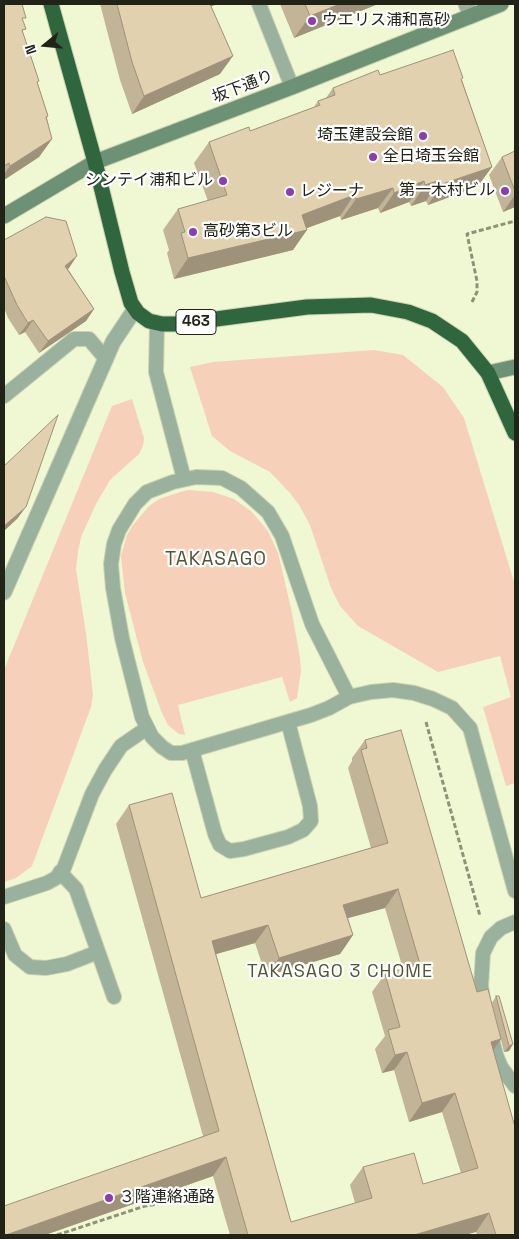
<!DOCTYPE html>
<html>
<head>
<meta charset="utf-8">
<style>
	body { margin:0 }
	#map { position:relative; width:519px; height:1239px; overflow:hidden; background:#eff8d3; font-family:"Space Grotesk",sans-serif }
	canvas { display:block }
	.frame { position:absolute; inset:0; border:5px solid #212316; pointer-events:none }
	.north { position:absolute; left:20px; top:20px; width:50px; height:50px; -webkit-text-stroke:4px #fff; paint-order:stroke; rotate:253deg; font-size:14px; font-weight:700; line-height:20px; text-align:center; color:#212316 }
	.north::after { content:''; display:block; margin:auto; width:18px; height:22px; background:#212316; clip-path:polygon(50% 0,100% 100%,50% 72%,0 100%) }
</style>
</head>
<body>
<div id="map">
<canvas width="519" height="1239"></canvas>
<div class="frame"></div>
<div class="north">N</div>
</div>
<script>
const ctx = document.querySelector('canvas').getContext('2d');
ctx.lineJoin = 'round';
function fillPath(path, color) {
  ctx.fillStyle = color;
  ctx.fill(path, 'evenodd');
}
function shape(rows) {
  const path = new Path2D();
  for (const r of rows) {
    path.moveTo(r[0], r[1]);
    for (let i = 2; i < r.length; i += 2) path.lineTo(r[i], r[i + 1]);
  }
  return path;
}
function stroke(path, color, width, dash) {
  ctx.strokeStyle = color;
  ctx.lineWidth = width;
  ctx.lineCap = dash ? 'butt' : 'round';
  ctx.setLineDash(dash || []);
  ctx.stroke(path);
}
function write(font, color, halo, rows, align = 'center') {
  ctx.font = font + ' "Space Grotesk","Noto Sans JP",sans-serif';
  ctx.lineWidth = 4.5;
  ctx.setLineDash([]);
  ctx.textBaseline = 'middle';
  ctx.strokeStyle = halo;
  ctx.fillStyle = color;
  for (const [text, x, y, turn = 0] of rows) {
    ctx.save();
    ctx.translate(x, y);
    ctx.rotate((+turn || 0) * Math.PI / 180);
    ctx.textAlign = isNaN(turn) ? turn : align;
    if (halo) ctx.strokeText(text, 0, 0);
    ctx.fillText(text, 0, 0);
    ctx.restore();
  }
}
fillPath(shape([
	[374,350,403,355,443,387,464,418,515,585,515,783,506,786,483,707,511,697,500,656,438,672,358,626,340,606,331,588,310,525,299,505,290,493,270,472,230,451,212,436,190,367,213,362],
	[132,399,144,438,143,446,139,454,110,480,96,504,81,537,78,552,76,569,86,633,93,695,91,707,32,866,16,878,4,882,4,670,112,406],
	[189,490,213,492,234,499,252,512,268,531,278,553,283,574,292,613,300,658,301,671,297,698,290,702,282,677,178,705,185,735,179,734,168,725,162,713,143,662,125,593,121,556,127,535,133,525,149,506,159,499,180,492]
]), '#f6d0b9');
const lane = shape([
	[259,4,292,87],
	[157,324,156,372,184,479],
	[4,396,74,339,89,339,106,359],
	[349,697,312,624,282,536,268,512,241,488,222,478,196,477,173,482,147,492,135,504,119,530,114,544,111,564,113,588,122,638,142,717,152,737,162,747,171,753,182,753,311,715,329,708,349,697,371,692,393,690,414,693,433,699,452,708,470,728,515,891],
	[192,750,215,834,220,845,230,851,244,849,288,837,303,830,311,821,310,806,288,722],
	[60,872,76,889,114,997],
	[4,897,47,883,56,878,64,868,92,794,105,770,121,746,147,728],
	[4,929,15,955,30,967,46,968,67,964,98,952],
	[484,1008,481,986,483,953,491,937,501,928,515,922],
	[490,1031,496,1055,501,1067,515,1086]
]);
const street = shape([
	[466,4,471,16],
	[4,592,113,342,135,309]
]);
const secondary = shape([
	[4,216,95,162,292,87,501,4],
	[488,373,515,367]
]);
const highway = shape([
	[51,4,95,162,122,272,131,303,138,313,149,321,162,324,178,324,307,307,371,305,408,312,432,321,462,341,488,373,515,433]
]);
stroke(lane, '#cad2b1', 16);
stroke(street, '#cad2b1', 17);
stroke(secondary, '#cad2b1', 17);
stroke(highway, '#cad2b1', 17);
stroke(shape([
	[472,302,477,292,477,281,467,234,515,221],
	[426,722,480,916],
	[57,1235,145,1206,158,1204]
]), '#8d9279', 3, [5, 2.5]);
stroke(lane, '#99b19d', 14);
stroke(street, '#99b19d', 15);
stroke(secondary, '#6d9174', 15);
stroke(highway, '#30663e', 15);
fillPath(shape([
	[4,4,23,21,23,33,38,84,48,116,47,118,52,139,39,157,4,180],
	[100,4,218,4,211,6,220,74,132,114,120,80],
	[280,4,378,4,294,38],
	[380,75,462,80,492,167,477,187,428,205,426,201,411,206,409,202,380,213,378,208,341,220,340,216,307,228,293,250,174,279,167,253,169,250,163,230,178,209,208,201,194,163,209,142,250,131,314,107,318,101,326,98,333,88],
	[515,151,515,207,503,212,489,175,502,157],
	[4,240,69,268,68,269,94,309,86,321,39,353,25,332,19,335,8,318,4,308],
	[365,740,477,992,501,1039,493,1050,515,1235,477,1235,476,1232,464,1235,230,1235,213,1176,45,1235,4,1235,203,1136,116,824,129,805,201,898,371,848,348,768,352,761,352,758],
	[385,908,403,969,385,974,372,992,385,1036,375,1049,382,1073,394,1070,409,1122,442,1112,461,1173,423,1184,363,1167,350,1185,355,1203,291,1222,216,954,255,943,266,976,340,954,353,935,348,918],
	[496,996,513,1044,509,1051,504,1052,492,1003]
]), '#c2b496');
fillPath(shape([
	[199,4,218,4,193,12],
	[340,4,378,4,294,38,310,16],
	[233,56,220,74,132,114,144,96],
	[52,139,39,157,4,180,4,174,10,166],
	[492,167,477,187,428,205,442,184],
	[440,180,426,201,411,206,425,185],
	[424,181,409,202,380,213,394,193],
	[393,188,378,208,341,220,356,199],
	[354,195,340,216,296,232,307,230,293,250,174,279,188,258],
	[515,195,515,207,503,212],
	[77,256,69,268,57,278,65,266],
	[94,309,86,321,39,353,48,341],
	[33,320,25,332,19,335,28,323],
	[26,507,17,519,4,531,4,526],
	[398,889,385,908,330,923,343,905],
	[268,925,255,943,199,959,212,941],
	[353,935,340,954,266,976,279,958],
	[501,1039,488,1058,491,1042],
	[513,1044,509,1051,504,1052,509,1046],
	[407,1052,394,1070,382,1073,395,1055],
	[455,1093,442,1112,409,1122,422,1103],
	[226,1157,213,1176,45,1235,6,1235],
	[489,1213,476,1232,464,1235,414,1235]
]), '#9e927a');
const building = shape([
	[4,4,22,4,26,18,22,18,26,29,22,30,39,81,37,82,48,116,46,117,52,139,10,166,9,163,4,166,4,4],
	[117,4,210,4,233,56,144,96,132,62,117,4],
	[305,4,340,4,310,16,305,4],
	[453,50,463,78,461,79,492,167,442,184,440,180,425,185,424,181,394,193,393,188,356,199,354,195,302,215,307,230,188,258,181,233,185,232,178,209,227,195,209,142,249,127,250,131,320,105,318,101,335,95,333,88,378,70,380,75,453,50],
	[515,151,515,191,502,157,515,151],
	[46,217,66,221,77,256,65,266,94,309,48,341,33,320,28,323,17,305,4,276,4,240,46,217],
	[58,415,26,507,4,526,4,466,58,415],
	[401,730,477,992,488,989,501,1039,491,1042,515,1127,515,1235,496,1235,489,1213,414,1235,248,1235,226,1157,6,1235,4,1235,4,1206,219,1131,129,805,172,793,201,898,388,843,361,750,367,748,365,740,401,730],
	[398,889,420,964,385,974,400,1027,388,1030,395,1055,407,1052,422,1103,455,1093,478,1168,423,1184,414,1153,363,1167,372,1198,291,1222,212,941,268,925,279,958,353,935,343,905,398,889],
	[496,996,499,996,513,1044,509,1046,496,996]
]);
fillPath(building, '#e2d1af');
stroke(building, '#9e927a', 1);
for (const [x, y, r, color] of [
	[312,21,5,"#8e3dac"],
	[423,136,5,"#8e3dac"],
	[373,157,5,"#8e3dac"],
	[223,181,5,"#8e3dac"],
	[505,191,5,"#8e3dac"],
	[290,192,5,"#8e3dac"],
	[193,232,5,"#8e3dac"],
	[109,1198,5,"#8e3dac"]
]) {
  const dot = new Path2D();
  dot.arc(x, y, r, 0, 2 * Math.PI);
  ctx.fillStyle = color;
  ctx.fill(dot);
  stroke(dot, '#fff', 2);
}
for (const [x, y, w] of [
	[196,322,40]
]) {
  const box = new Path2D();
  box.roundRect(x - w / 2, y - 12.5, w, 25, 4);
  ctx.fillStyle = '#fff';
  ctx.fill(box);
  stroke(box, '#212316', 1);
}
write('bold 15px', '#212316', null, [
	["463",196,322]
]);
write('16px', '#212316', '#fff', [
	["ウエリス浦和高砂",322,21],
	["埼玉建設会館",413,136,"right"],
	["全日埼玉会館",383,157],
	["シンテイ浦和ビル",213,181,"right"],
	["第一木村ビル",495,191,"right"],
	["レジーナ",300,192],
	["高砂第3ビル",203,232],
	["３階連絡通路",119,1198]
], 'left');
write('16px', '#212316', '#fff', [
	["坂下通り",243,87,-21]
]);
ctx.letterSpacing = '1px';
write('18px', '#505737', '#fff', [
	["TAKASAGO 3 CHOME",340,972]
]);
ctx.letterSpacing = '0px';
ctx.letterSpacing = '1px';
write('19px', '#505737', '#fff', [
	["TAKASAGO",216,560]
]);
ctx.letterSpacing = '0px';
</script>
</body>
</html>
